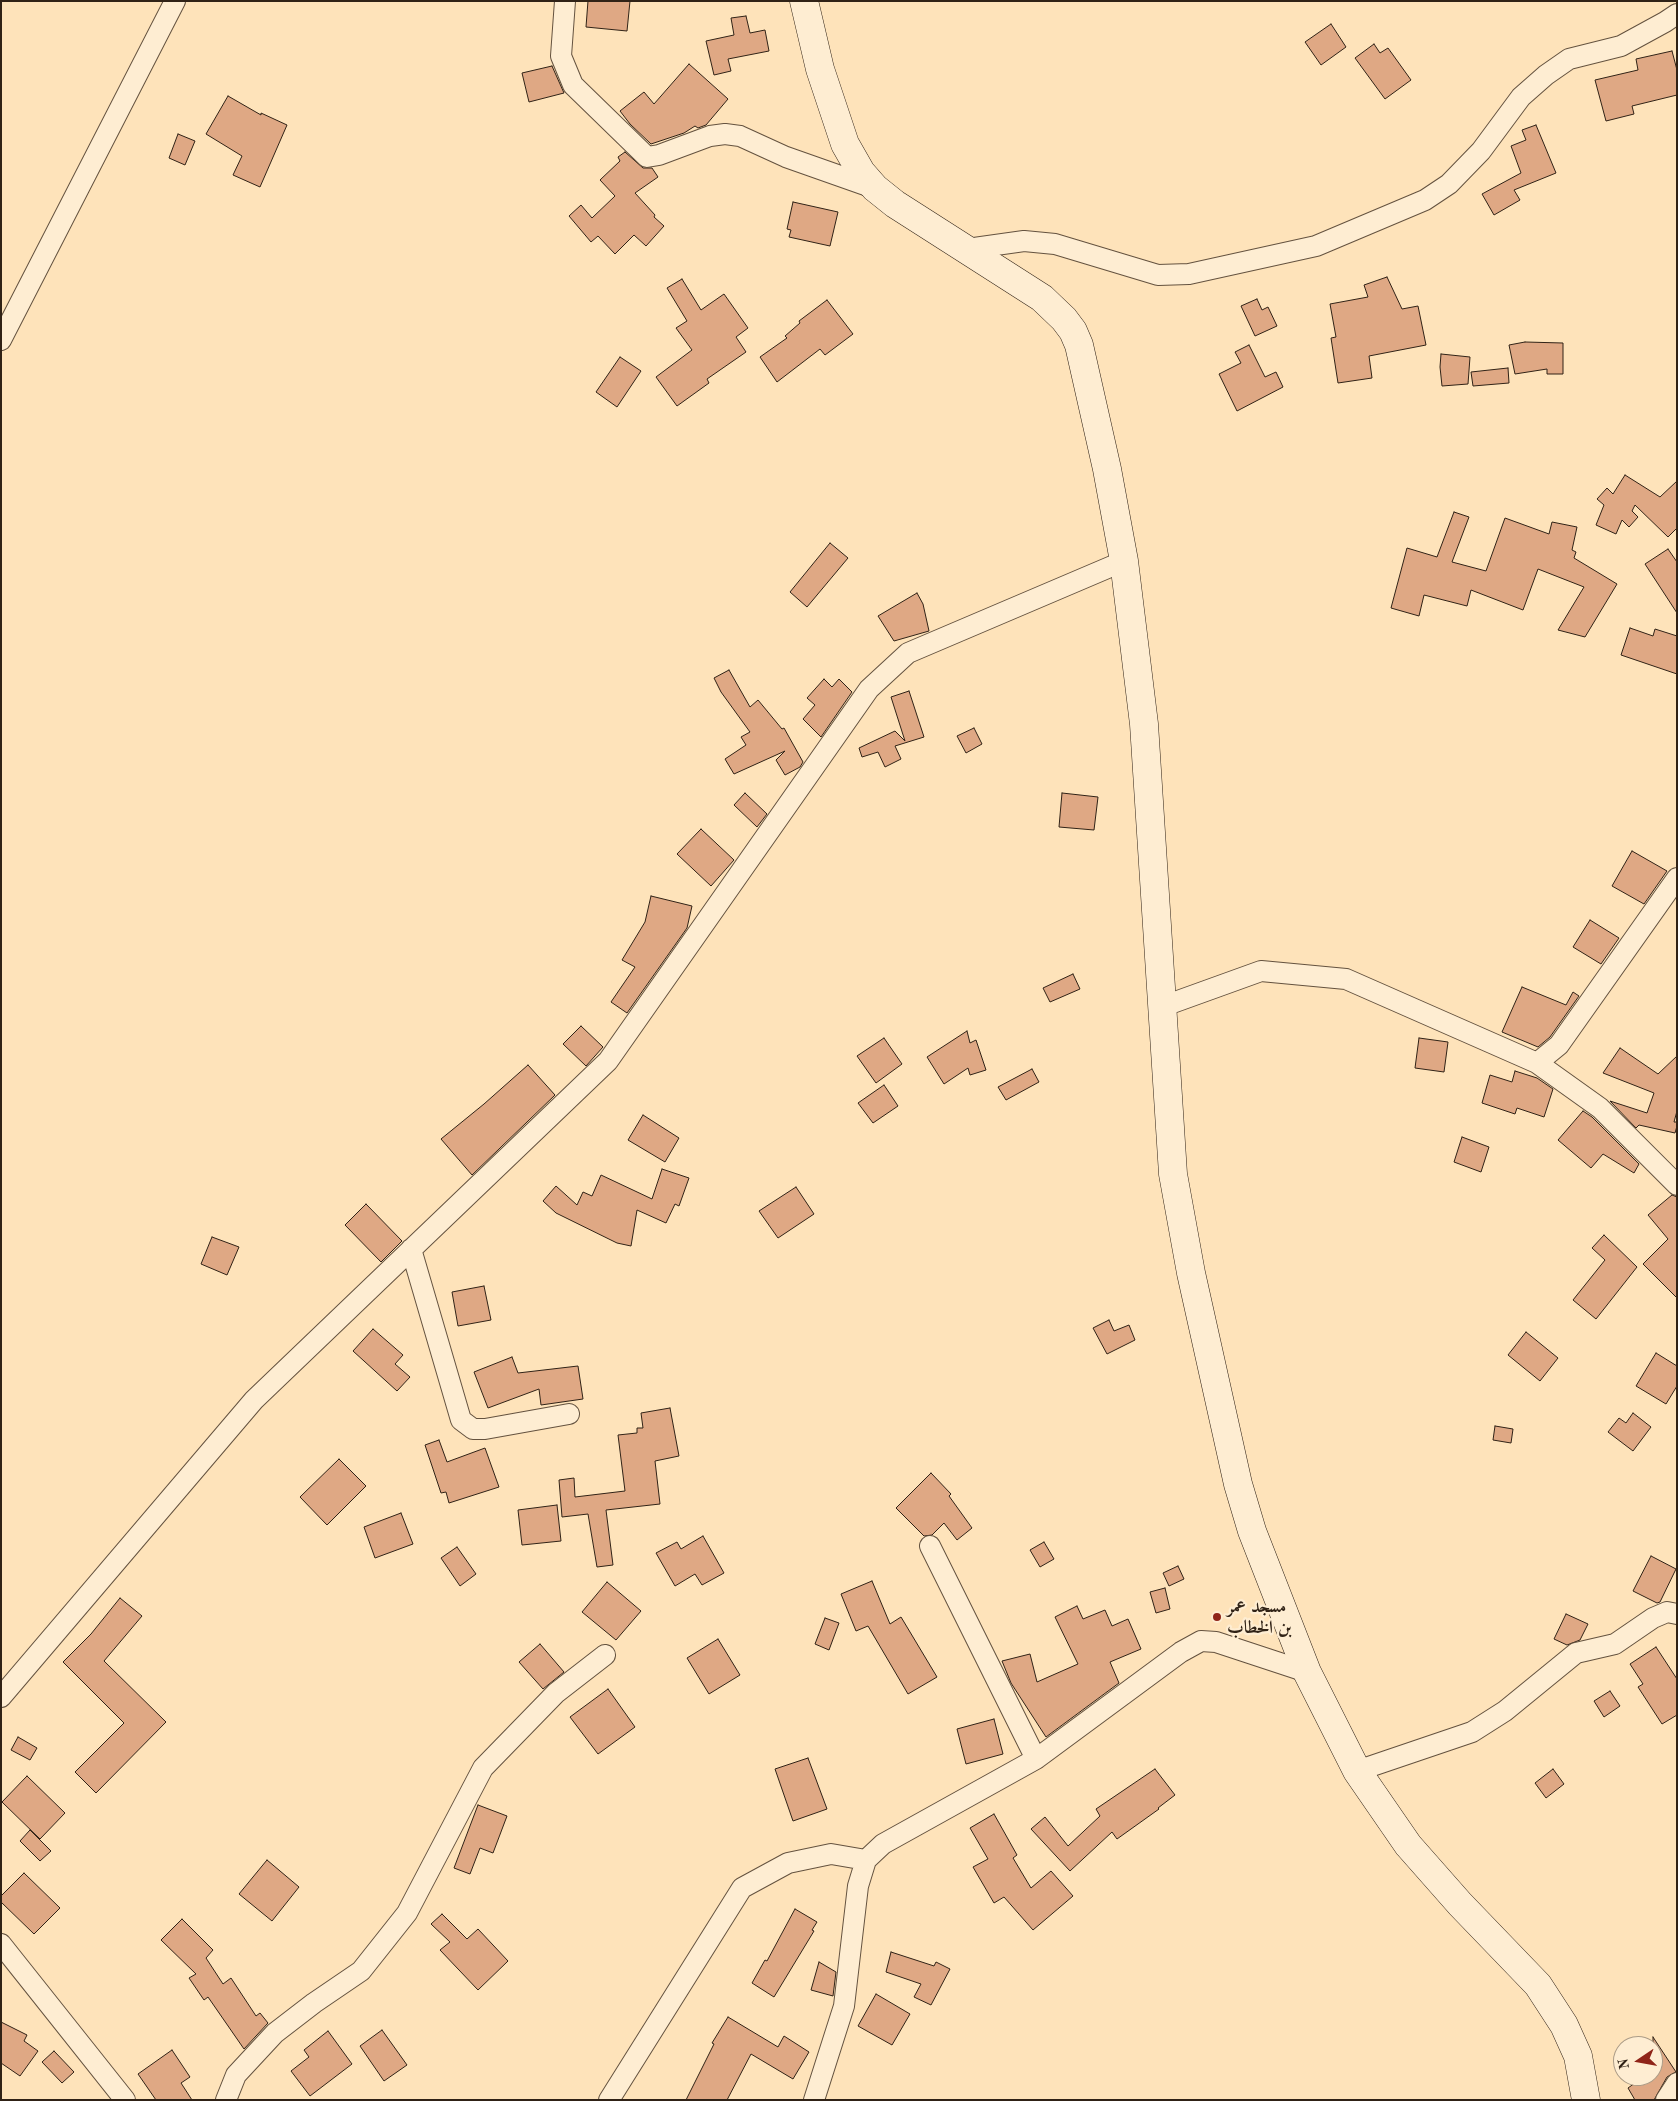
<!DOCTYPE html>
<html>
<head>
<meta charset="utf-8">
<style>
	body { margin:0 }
	#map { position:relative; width:1678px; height:2101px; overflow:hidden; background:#fee3ba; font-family:"Old Standard TT",serif }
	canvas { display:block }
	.frame { position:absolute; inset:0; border:2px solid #302216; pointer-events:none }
	.north { position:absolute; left:1613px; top:2036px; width:50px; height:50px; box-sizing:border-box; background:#feedd2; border:1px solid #ac9c87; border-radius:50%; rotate:258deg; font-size:14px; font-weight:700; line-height:20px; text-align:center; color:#302216 }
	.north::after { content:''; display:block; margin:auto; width:18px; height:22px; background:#8f2418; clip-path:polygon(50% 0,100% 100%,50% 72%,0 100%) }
</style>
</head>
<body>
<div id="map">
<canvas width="1678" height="2101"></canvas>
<div class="frame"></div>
<div class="north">N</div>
</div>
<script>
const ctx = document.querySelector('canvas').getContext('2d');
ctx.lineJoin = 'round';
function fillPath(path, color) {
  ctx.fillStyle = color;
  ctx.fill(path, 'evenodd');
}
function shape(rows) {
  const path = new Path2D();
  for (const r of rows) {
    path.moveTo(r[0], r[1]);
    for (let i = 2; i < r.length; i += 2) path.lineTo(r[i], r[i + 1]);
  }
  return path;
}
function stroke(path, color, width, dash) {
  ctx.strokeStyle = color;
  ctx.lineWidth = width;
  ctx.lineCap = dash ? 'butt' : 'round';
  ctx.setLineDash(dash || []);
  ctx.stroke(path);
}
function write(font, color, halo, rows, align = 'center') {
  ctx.font = font + ' "Old Standard TT",Amiri,serif';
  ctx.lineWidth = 4.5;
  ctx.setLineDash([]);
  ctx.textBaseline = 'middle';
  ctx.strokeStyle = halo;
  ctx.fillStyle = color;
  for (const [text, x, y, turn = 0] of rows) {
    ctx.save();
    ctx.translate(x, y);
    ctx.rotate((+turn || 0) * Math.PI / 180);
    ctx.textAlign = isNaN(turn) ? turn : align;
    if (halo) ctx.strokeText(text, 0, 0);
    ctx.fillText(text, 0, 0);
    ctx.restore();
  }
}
const building = shape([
	[588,1,630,1,627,31,586,27,588,1],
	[746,16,750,33,765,30,769,51,728,59,731,71,714,75,706,41,734,35,731,18,746,16],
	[1331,24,1346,47,1321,65,1305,42,1331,24],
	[1374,44,1380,53,1388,48,1411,80,1385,99,1355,58,1374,44],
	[1672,51,1677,70,1677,95,1632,106,1634,114,1606,121,1595,80,1638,70,1636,59,1672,51],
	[689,64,728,99,706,125,698,128,695,126,684,133,651,144,630,124,620,111,644,92,654,104,689,64],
	[552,66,564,93,529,102,522,73,552,66],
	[228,96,261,115,261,113,287,125,260,187,233,175,242,156,206,134,228,96],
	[1536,125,1556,173,1514,190,1520,200,1494,215,1482,194,1521,173,1511,146,1526,140,1522,130,1536,125],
	[178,134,195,141,185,165,169,158,178,134],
	[625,152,643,168,652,168,658,177,635,193,655,215,654,217,664,226,646,246,634,235,615,254,598,236,591,242,569,216,581,205,592,218,615,196,600,180,620,161,618,157,625,152],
	[793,202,838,212,830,246,789,237,791,230,787,229,793,202],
	[1387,277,1402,309,1418,306,1426,345,1369,356,1372,378,1338,383,1331,338,1336,337,1330,304,1368,297,1364,285,1387,277],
	[682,279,701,310,724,294,748,328,736,337,746,352,707,379,709,383,677,406,656,377,692,350,676,328,687,321,667,288,682,279],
	[1257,299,1262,310,1268,307,1277,326,1255,336,1241,306,1257,299],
	[827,300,853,334,825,355,820,349,777,382,760,357,787,338,785,336,800,323,799,321,827,300],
	[1525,342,1563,343,1563,374,1547,374,1547,369,1515,374,1509,345,1525,342],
	[1249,345,1265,377,1276,372,1283,387,1237,411,1219,374,1241,363,1235,352,1249,345],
	[1441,354,1470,357,1468,384,1442,386,1440,367,1441,354],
	[620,357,641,371,617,407,596,392,620,357],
	[1508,368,1509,383,1473,386,1471,372,1508,368],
	[1625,475,1660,497,1677,481,1677,528,1668,537,1635,505,1632,511,1638,517,1629,527,1622,520,1616,534,1596,525,1604,505,1597,499,1607,488,1613,494,1625,475],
	[1454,512,1469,517,1452,562,1486,571,1505,518,1549,534,1552,522,1577,527,1572,550,1576,552,1574,558,1617,584,1585,637,1558,630,1584,587,1538,569,1523,610,1471,590,1467,606,1424,595,1419,616,1391,608,1407,548,1437,557,1454,512],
	[830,543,848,558,807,607,790,592,830,543],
	[1668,549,1677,562,1677,613,1645,564,1668,549],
	[917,593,923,604,929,631,894,641,878,616,917,593],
	[1630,628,1653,636,1655,629,1677,636,1677,674,1621,655,1630,628],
	[729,670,750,707,758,700,782,729,784,728,803,762,800,767,785,775,776,760,785,751,734,774,725,759,746,745,741,737,750,732,721,692,714,678,729,670],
	[824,679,832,687,839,679,852,692,821,737,803,719,815,705,807,698,824,679],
	[909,691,924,737,895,746,901,759,885,767,878,752,862,757,859,748,895,731,905,741,891,697,909,691],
	[974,728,982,744,966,753,957,736,974,728],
	[745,793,767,814,757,827,734,805,745,793],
	[1062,793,1098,797,1094,830,1059,827,1062,793],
	[701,829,734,860,711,886,677,854,701,829],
	[1632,851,1667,871,1644,904,1612,886,1632,851],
	[651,896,692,906,687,928,627,1013,611,1002,635,967,622,960,645,922,651,896],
	[1590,920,1619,938,1601,964,1573,947,1590,920],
	[1073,974,1080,989,1050,1002,1043,988,1073,974],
	[1522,987,1566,1005,1573,992,1579,996,1550,1037,1538,1047,1502,1032,1522,987],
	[581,1026,603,1047,586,1066,563,1044,581,1026],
	[967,1031,970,1043,976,1040,986,1070,970,1075,968,1068,944,1084,927,1057,967,1031],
	[884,1038,902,1064,876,1083,857,1056,884,1038],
	[1419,1038,1448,1042,1444,1072,1415,1068,1419,1038],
	[1620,1048,1658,1074,1677,1056,1677,1111,1674,1122,1677,1122,1677,1126,1675,1133,1639,1125,1636,1128,1610,1101,1647,1113,1654,1093,1603,1073,1620,1048],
	[528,1065,555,1095,472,1175,441,1139,484,1104,528,1065],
	[1032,1069,1039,1082,1006,1100,998,1087,1032,1069],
	[1515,1071,1537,1078,1553,1089,1544,1117,1517,1108,1515,1114,1482,1103,1490,1075,1512,1082,1515,1071],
	[884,1085,898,1106,873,1123,858,1103,884,1085],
	[1583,1111,1592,1117,1639,1164,1634,1173,1603,1154,1591,1168,1558,1140,1583,1111],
	[643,1115,679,1138,665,1162,628,1140,643,1115],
	[1462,1137,1489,1147,1481,1172,1454,1162,1462,1137],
	[662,1169,689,1178,679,1206,675,1204,666,1223,637,1210,631,1246,617,1243,556,1213,543,1201,556,1186,577,1205,583,1192,592,1196,601,1175,652,1199,662,1169],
	[796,1187,814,1214,778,1238,759,1211,796,1187],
	[1672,1195,1677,1197,1677,1298,1643,1264,1668,1239,1648,1215,1672,1195],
	[366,1204,402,1241,381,1262,345,1225,366,1204],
	[1604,1235,1637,1267,1596,1319,1573,1300,1605,1260,1592,1248,1604,1235],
	[212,1237,239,1247,227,1275,201,1264,212,1237],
	[484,1286,491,1320,458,1326,452,1292,484,1286],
	[1109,1320,1114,1331,1129,1325,1135,1340,1107,1354,1093,1328,1109,1320],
	[373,1329,403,1355,395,1364,410,1377,397,1391,353,1351,373,1329],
	[1526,1332,1558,1358,1540,1381,1508,1355,1526,1332],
	[1656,1353,1677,1366,1677,1386,1666,1404,1636,1386,1656,1353],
	[512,1357,518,1373,578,1366,583,1399,541,1405,539,1389,488,1408,474,1372,512,1357],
	[670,1408,679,1456,655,1461,660,1504,606,1510,613,1565,597,1567,588,1514,562,1517,559,1480,574,1478,575,1497,625,1491,618,1435,637,1433,637,1428,643,1428,641,1413,670,1408],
	[1633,1413,1651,1427,1633,1451,1608,1432,1619,1418,1626,1423,1633,1413],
	[1495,1426,1513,1429,1511,1443,1493,1440,1495,1426],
	[439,1440,447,1462,485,1448,499,1487,449,1503,446,1492,441,1493,425,1445,439,1440],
	[339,1459,366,1486,327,1525,300,1497,339,1459],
	[931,1473,951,1494,949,1496,972,1528,957,1540,944,1523,932,1535,924,1536,896,1508,931,1473],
	[557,1505,561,1541,522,1545,518,1510,557,1505],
	[401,1513,413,1544,375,1558,364,1527,401,1513],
	[703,1536,724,1573,702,1585,695,1574,675,1586,656,1553,677,1542,681,1549,703,1536],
	[1044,1542,1054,1559,1040,1567,1030,1550,1044,1542],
	[457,1547,476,1574,460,1586,441,1558,457,1547],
	[1651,1556,1676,1569,1660,1602,1657,1603,1633,1591,1651,1556],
	[1178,1566,1184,1579,1169,1586,1163,1573,1178,1566],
	[872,1581,890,1624,901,1617,937,1677,908,1694,868,1626,856,1631,841,1594,872,1581],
	[607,1582,641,1611,616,1640,582,1612,607,1582],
	[1165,1588,1170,1609,1156,1613,1150,1592,1165,1588],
	[120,1598,142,1616,104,1661,166,1722,96,1793,75,1772,124,1723,63,1662,91,1634,120,1598],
	[1077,1606,1083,1619,1105,1610,1112,1626,1128,1619,1141,1649,1110,1662,1119,1683,1046,1737,1011,1683,1002,1661,1030,1654,1037,1682,1078,1664,1055,1617,1077,1606],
	[1566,1614,1588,1624,1580,1640,1567,1645,1554,1639,1566,1614],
	[825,1618,839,1623,829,1650,815,1644,825,1618],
	[718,1639,740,1675,709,1694,687,1658,718,1639],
	[540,1644,564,1672,543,1689,519,1662,540,1644],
	[1656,1647,1677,1679,1677,1715,1662,1724,1638,1687,1643,1684,1630,1664,1656,1647],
	[608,1689,635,1727,598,1754,570,1717,608,1689],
	[1610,1691,1620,1706,1604,1717,1594,1701,1610,1691],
	[994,1719,1003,1754,966,1764,957,1729,994,1719],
	[18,1737,37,1748,30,1760,11,1750,18,1737],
	[808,1758,827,1809,793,1821,775,1769,808,1758],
	[1155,1769,1175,1795,1158,1808,1159,1809,1117,1839,1112,1832,1070,1871,1031,1829,1045,1817,1068,1846,1100,1816,1096,1809,1155,1769],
	[1553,1769,1564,1784,1546,1798,1535,1783,1553,1769],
	[27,1776,65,1813,40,1839,2,1802,27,1776],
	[478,1805,507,1816,493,1853,480,1848,470,1874,454,1868,478,1805],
	[994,1814,1017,1855,1013,1858,1031,1888,1051,1871,1073,1896,1033,1930,1004,1897,994,1903,973,1867,988,1859,970,1828,994,1814],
	[30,1830,51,1851,40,1861,20,1841,30,1830],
	[267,1860,299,1887,272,1921,239,1894,267,1860],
	[24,1873,60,1908,34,1934,1,1902,1,1896,24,1873],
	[795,1909,817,1922,812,1930,814,1931,774,1997,752,1983,765,1960,767,1961,795,1909],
	[442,1914,467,1939,478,1929,508,1961,478,1990,440,1950,450,1942,431,1924,442,1914],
	[182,1919,213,1950,206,1958,223,1984,231,1978,256,2016,260,2013,268,2023,244,2049,208,1997,204,2000,189,1978,196,1974,161,1940,182,1919],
	[891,1952,934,1966,936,1962,950,1969,931,2005,914,1997,921,1984,886,1972,891,1952],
	[819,1962,836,1972,833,1996,811,1990,819,1962],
	[876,1994,910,2014,892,2045,858,2026,876,1994],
	[728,2017,778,2047,784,2036,809,2052,793,2079,751,2054,727,2100,686,2100,714,2044,712,2043,728,2017],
	[1,2022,27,2035,24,2041,38,2051,20,2076,1,2063,1,2022],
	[382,2030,407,2065,384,2081,360,2046,382,2030],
	[328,2031,352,2064,310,2096,291,2071,309,2057,304,2050,328,2031],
	[1653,2037,1676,2072,1667,2077,1654,2100,1635,2100,1628,2088,1635,2083,1631,2076,1653,2076,1653,2037],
	[172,2050,190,2077,181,2083,192,2100,156,2100,138,2074,172,2050],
	[54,2051,74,2072,62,2083,42,2062,54,2051]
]);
fillPath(building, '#dfa884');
stroke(building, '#302216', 1);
const minor = shape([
	[565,1,561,56,573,85,647,157,659,155,710,136,725,134,740,136,786,157,874,188],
	[967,249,1024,241,1055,244,1158,275,1189,274,1316,246,1425,200,1449,184,1481,151,1521,97,1546,75,1569,59,1621,46,1665,22,1677,14],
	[1,340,175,1],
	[1164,1006,1261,971,1346,979,1537,1063,1559,1045,1677,878],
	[1537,1063,1600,1108,1677,1185],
	[411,1249,461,1420,473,1429,485,1429,569,1414],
	[930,1546,1036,1759],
	[1,1697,254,1400,608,1061,869,689,908,653,1124,561],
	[1357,1771,1472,1732,1505,1711,1576,1653,1615,1644,1653,1618,1667,1612,1677,1614],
	[1,1944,125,2100],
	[226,2100,236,2075,275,2033,314,2003,361,1971,407,1913,483,1768,556,1693,605,1655],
	[609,2100,742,1888,788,1863,831,1854,866,1860],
	[814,2100,844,2006,858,1886,866,1860,883,1844,1036,1759,1181,1652,1201,1641,1216,1642,1307,1672],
	[1666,2100,1677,2083]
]);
const secondary = shape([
	[804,1,820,69,845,144,861,172,875,188,895,204,1042,298,1064,319,1073,331,1079,345,1107,469,1124,561,1144,724,1173,1174,1191,1273,1238,1484,1252,1531,1307,1672,1357,1771,1408,1845,1460,1904,1538,1985,1564,2025,1578,2056,1586,2100]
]);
stroke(minor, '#64523f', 22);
stroke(secondary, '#302216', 29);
stroke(minor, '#feedd2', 20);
stroke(secondary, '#feedd2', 28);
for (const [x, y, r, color] of [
	[1217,1617,5,"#8f2418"]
]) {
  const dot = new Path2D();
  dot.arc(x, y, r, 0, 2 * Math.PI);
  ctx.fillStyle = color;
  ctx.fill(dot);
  stroke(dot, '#feedd2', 2);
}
write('bold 18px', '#302216', '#feedd2', [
	["مسجد عمر",1227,1607],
	["بن الخطاب",1227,1628]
], 'left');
</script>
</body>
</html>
